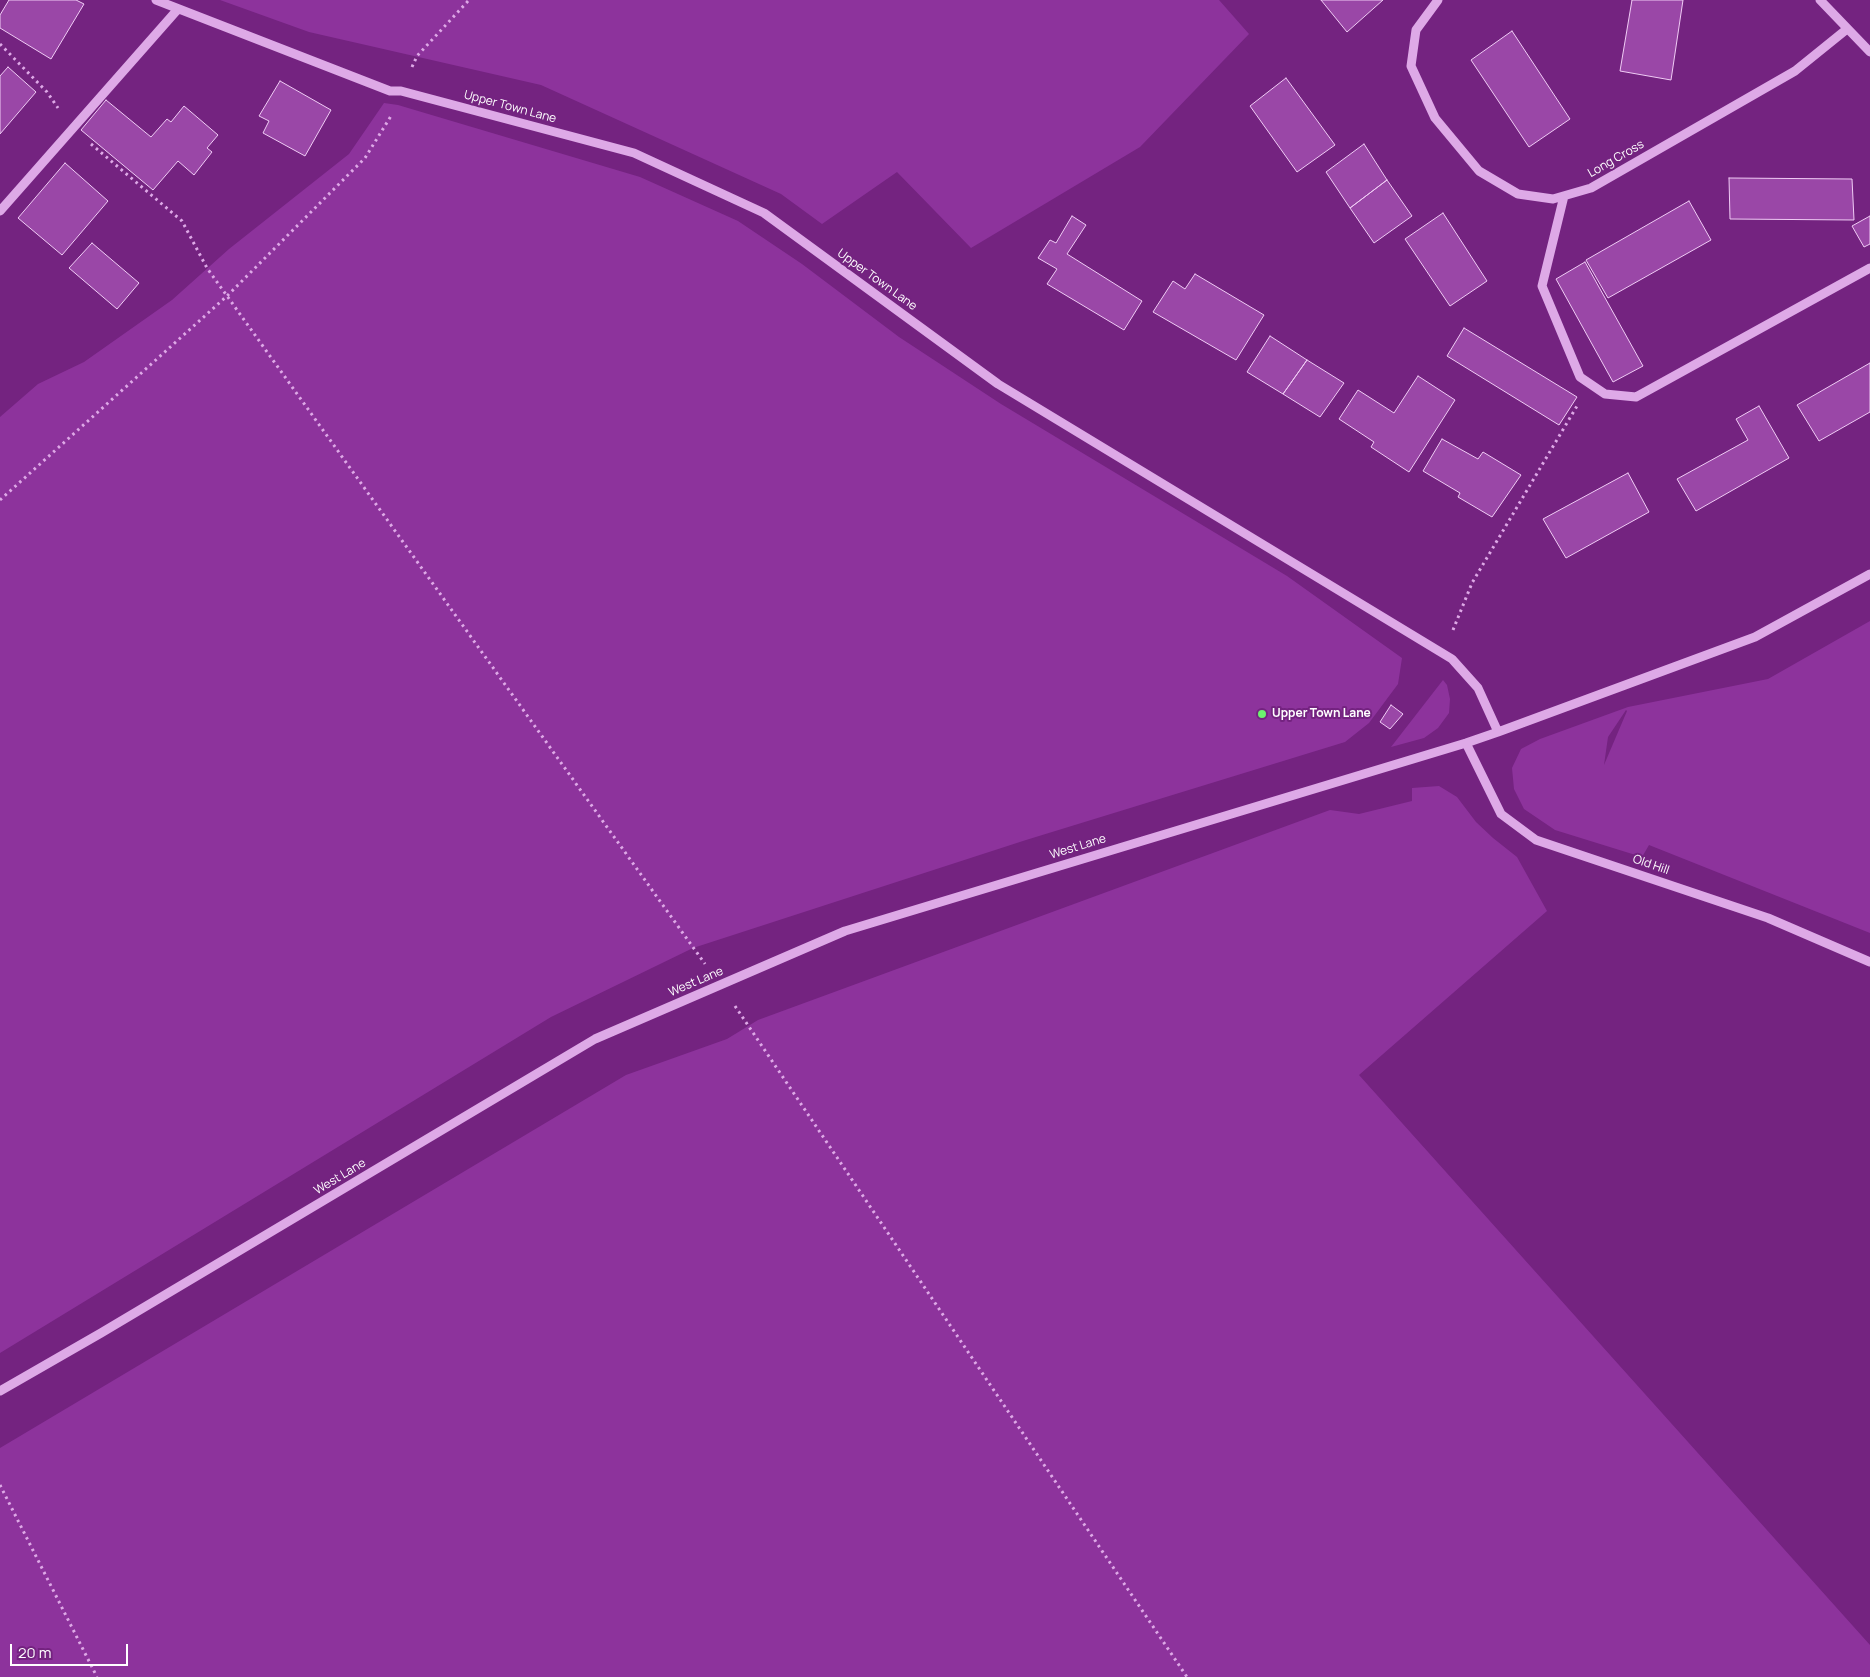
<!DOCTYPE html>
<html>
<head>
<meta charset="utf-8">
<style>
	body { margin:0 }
	#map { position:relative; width:1870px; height:1677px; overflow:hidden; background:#742380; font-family:Manrope,sans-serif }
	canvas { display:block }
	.scale { position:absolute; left:10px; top:1644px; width:118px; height:22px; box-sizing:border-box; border:2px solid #fff; border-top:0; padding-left:6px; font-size:15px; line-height:18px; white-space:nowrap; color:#fff; -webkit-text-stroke:4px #742380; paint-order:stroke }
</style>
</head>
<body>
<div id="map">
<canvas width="1870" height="1677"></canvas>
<div class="scale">20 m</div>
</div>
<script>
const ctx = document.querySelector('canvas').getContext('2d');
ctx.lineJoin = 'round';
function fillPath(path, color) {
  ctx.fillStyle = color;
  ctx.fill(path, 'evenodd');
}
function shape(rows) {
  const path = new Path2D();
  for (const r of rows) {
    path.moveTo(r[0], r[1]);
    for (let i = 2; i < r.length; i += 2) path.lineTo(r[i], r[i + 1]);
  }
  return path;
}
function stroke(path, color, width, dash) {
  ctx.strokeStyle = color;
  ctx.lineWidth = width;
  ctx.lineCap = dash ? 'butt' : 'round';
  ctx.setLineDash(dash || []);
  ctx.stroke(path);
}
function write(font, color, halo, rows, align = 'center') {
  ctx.font = font + ' Manrope,sans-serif';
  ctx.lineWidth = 4;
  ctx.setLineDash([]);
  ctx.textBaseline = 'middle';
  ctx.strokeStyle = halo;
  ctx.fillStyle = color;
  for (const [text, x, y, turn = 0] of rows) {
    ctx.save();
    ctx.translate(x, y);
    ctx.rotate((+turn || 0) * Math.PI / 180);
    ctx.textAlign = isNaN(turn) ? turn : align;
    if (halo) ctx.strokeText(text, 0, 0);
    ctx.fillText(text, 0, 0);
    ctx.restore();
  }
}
fillPath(shape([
	[220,0,1219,0,1249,34,1140,147,971,248,897,172,822,224,781,194,541,85,309,32],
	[384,103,398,105,640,177,738,221,802,264,899,337,1001,404,1287,576,1402,658,1398,684,1369,723,1345,742,1026,840,693,948,551,1017,0,1353,0,417,38,384,84,362,172,300,229,249,349,154],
	[1870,621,1870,933,1649,845,1642,857,1555,830,1524,809,1514,789,1512,768,1521,749,1540,739,1628,707,1768,679],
	[1626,710,1627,711,1604,765,1608,737],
	[1443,680,1447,685,1450,699,1449,713,1438,728,1424,738,1391,747],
	[1439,786,1457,797,1476,822,1493,838,1517,857,1547,911,1359,1075,1870,1645,1870,1677,0,1677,0,1448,626,1075,727,1039,758,1020,1330,810,1359,814,1412,801,1412,788]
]), '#8d339c');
const building = shape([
	[9,0,76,0,84,4,51,59,0,28,0,15,9,0],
	[1321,0,1383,0,1347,32,1321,0],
	[1632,0,1683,0,1671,80,1620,71,1632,0],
	[1512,31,1570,119,1529,147,1471,60,1512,31],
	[8,67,36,92,0,134,0,76,8,67],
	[1286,78,1335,145,1297,172,1250,106,1286,78],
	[280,81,331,110,305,156,263,133,269,121,259,116,280,81],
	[106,100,151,137,167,119,171,122,184,106,218,135,207,148,212,152,194,175,178,161,153,190,81,130,106,100],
	[1364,144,1387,180,1350,208,1326,172,1364,144],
	[65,163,108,201,62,255,18,218,65,163],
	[1729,178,1852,179,1854,220,1730,219,1729,178],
	[1387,180,1412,216,1374,243,1350,208,1387,180],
	[1689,201,1711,240,1608,298,1586,260,1689,201],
	[1443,213,1487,281,1450,306,1405,239,1443,213],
	[1072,216,1086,225,1067,254,1142,301,1124,330,1047,284,1057,269,1038,258,1050,240,1056,243,1072,216],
	[1870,216,1870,244,1864,247,1852,226,1870,216],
	[92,243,139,283,117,309,69,268,92,243],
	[1585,262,1643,366,1613,382,1556,279,1585,262],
	[1195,274,1264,315,1236,360,1153,312,1173,281,1185,289,1195,274],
	[1464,328,1577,397,1559,425,1447,356,1464,328],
	[1270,336,1307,360,1283,394,1247,372,1270,336],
	[1307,360,1344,383,1320,417,1283,394,1307,360],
	[1870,363,1870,412,1819,441,1797,405,1870,363],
	[1418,376,1455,400,1409,472,1371,447,1374,442,1339,419,1358,390,1394,413,1418,376],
	[1759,406,1789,458,1696,511,1677,479,1748,440,1736,419,1759,406],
	[1442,439,1478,459,1483,452,1521,475,1492,517,1458,497,1460,493,1423,471,1442,439],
	[1628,473,1649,512,1566,558,1543,519,1628,473],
	[1391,705,1403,714,1390,729,1380,722,1391,705]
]);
fillPath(building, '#9a47a7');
stroke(building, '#f0ccf5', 1);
stroke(shape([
	[0,44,47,92,58,108],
	[412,67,417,56,469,0],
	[91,144,182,221,207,268,705,964],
	[0,500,227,296,365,158,391,116],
	[1453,630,1472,583,1577,406],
	[735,1006,1187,1677],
	[0,1485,97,1677]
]), '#dea9e7', 3, [2.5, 4]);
stroke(shape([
	[156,0,390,91,401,91,634,153,764,213,998,384,1452,659,1478,688,1498,732],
	[1438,0,1416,30,1411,66,1435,118,1479,171,1518,194,1553,199,1591,188,1795,71,1847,29],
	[1820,0,1870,52],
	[1564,196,1542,286,1580,377,1605,394,1636,397,1870,268],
	[0,211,178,9],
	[1466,743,1501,814,1536,840,1768,918,1870,962],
	[0,1391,101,1333,595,1039,845,931,1466,743,1498,732,1755,637,1870,574]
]), '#dea9e7', 9);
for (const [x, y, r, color] of [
	[1262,714,5,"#6cf26f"]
]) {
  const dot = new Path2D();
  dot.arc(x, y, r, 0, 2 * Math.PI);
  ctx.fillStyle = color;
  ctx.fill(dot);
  stroke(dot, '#742380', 2);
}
write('12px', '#fff', '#742380', [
	["Upper Town Lane",510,107,15],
	["Long Cross",1616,159,-30],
	["Upper Town Lane",877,280,36],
	["West Lane",1078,847,-17],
	["Old Hill",1651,865,19],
	["West Lane",696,982,-23],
	["West Lane",340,1177,-31]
]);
write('bold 12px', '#fff', '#742380', [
	["Upper Town Lane",1272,714]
], 'left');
</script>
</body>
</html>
